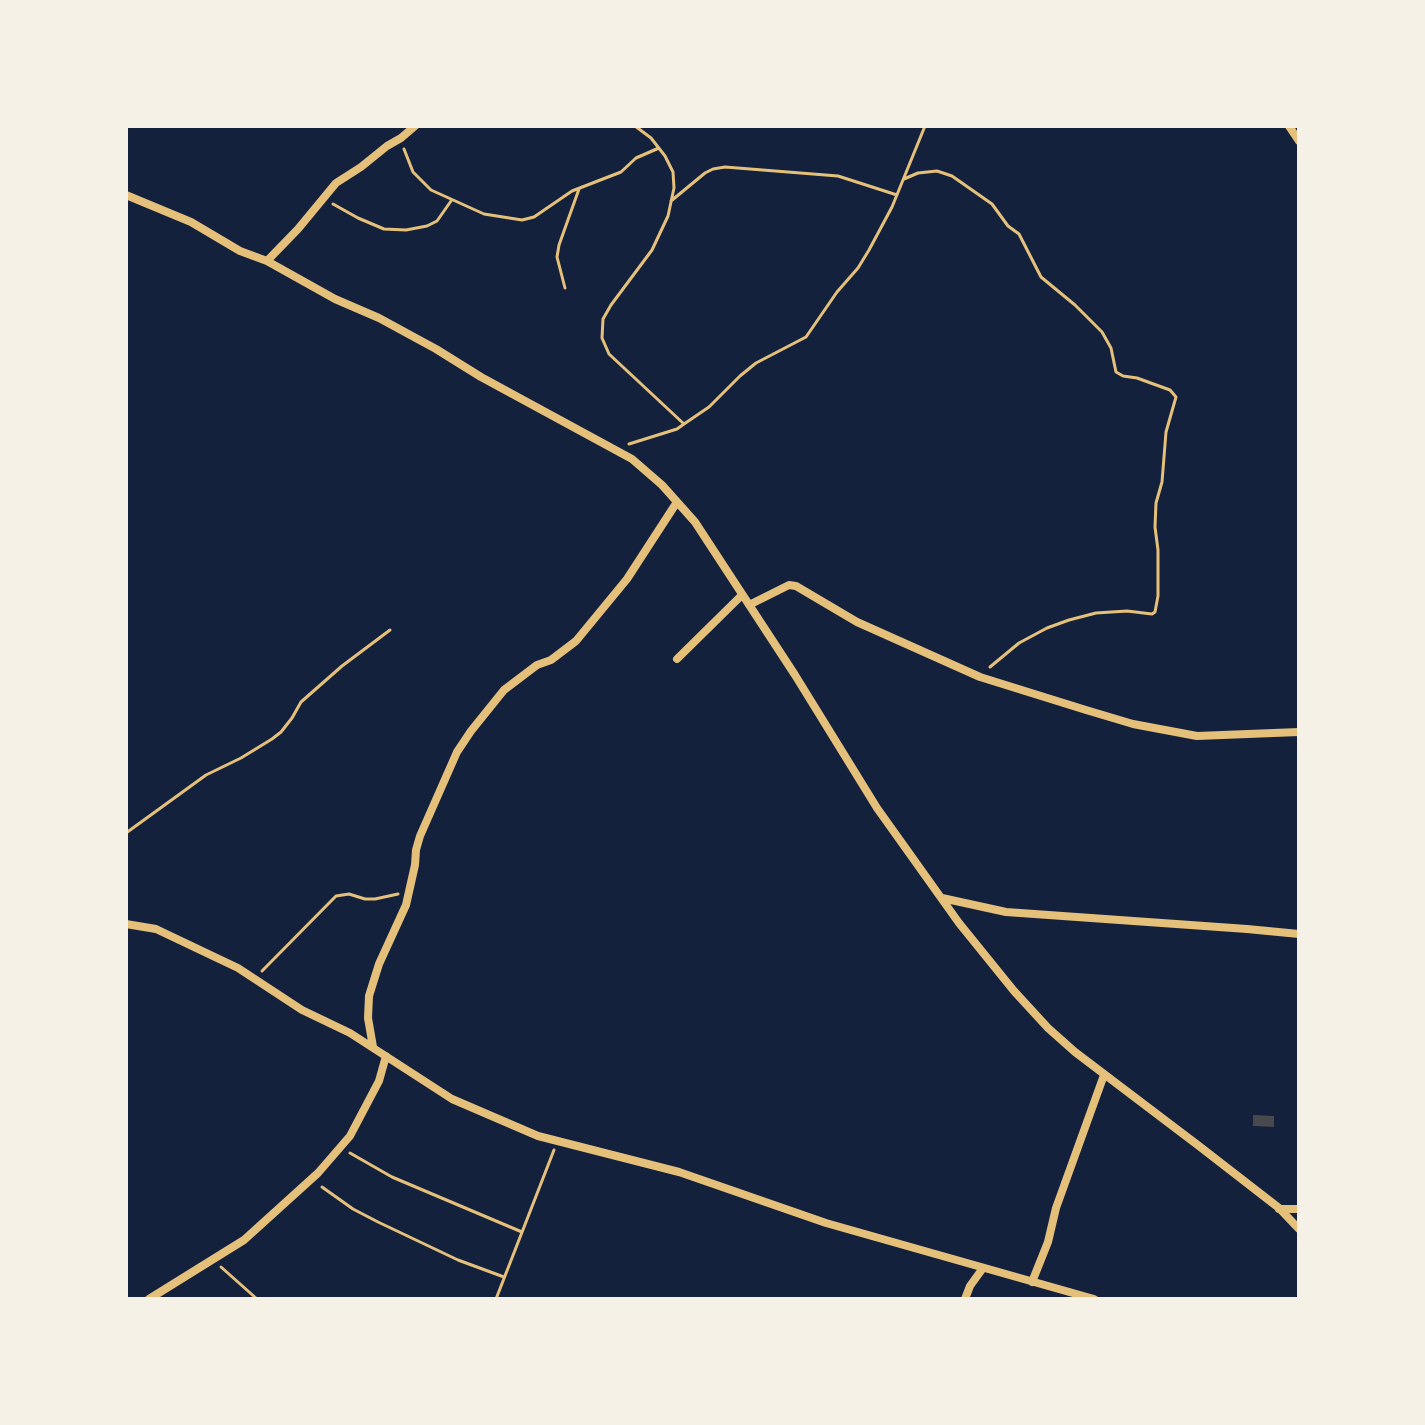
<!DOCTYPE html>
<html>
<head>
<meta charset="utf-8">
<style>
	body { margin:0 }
	#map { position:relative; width:1425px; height:1425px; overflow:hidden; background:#14213d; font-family:"Asap Condensed",sans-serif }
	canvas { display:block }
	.frame { position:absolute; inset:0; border:128px solid #f6f1e7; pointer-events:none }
</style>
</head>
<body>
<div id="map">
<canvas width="1425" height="1425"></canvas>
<div class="frame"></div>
</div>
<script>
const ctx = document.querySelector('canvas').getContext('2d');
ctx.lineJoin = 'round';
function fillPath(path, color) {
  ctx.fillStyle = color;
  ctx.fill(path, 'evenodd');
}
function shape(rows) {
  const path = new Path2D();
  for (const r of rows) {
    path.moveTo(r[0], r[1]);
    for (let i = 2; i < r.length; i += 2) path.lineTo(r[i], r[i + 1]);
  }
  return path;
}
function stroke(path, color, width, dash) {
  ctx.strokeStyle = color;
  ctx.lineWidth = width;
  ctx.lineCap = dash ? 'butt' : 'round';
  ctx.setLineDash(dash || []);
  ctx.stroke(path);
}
fillPath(shape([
	[1253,1115,1274,1116,1274,1127,1253,1126]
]), '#48494c');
stroke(shape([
	[635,126,651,138,665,156,673,172,674,188,668,216,652,250,611,305,603,319,602,338,609,354,684,424],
	[404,149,413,172,431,190,484,214,522,220,534,217,572,191,621,172,636,158,659,148],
	[904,179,918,173,937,171,952,176,992,204,1008,226,1019,234,1041,277,1075,305,1102,332,1111,348,1116,372,1123,376,1137,378,1170,390,1176,397,1166,432,1162,482,1156,503,1155,527,1158,550,1158,596,1155,612,1152,614,1127,611,1096,613,1069,620,1047,628,1019,643,990,667],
	[671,201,705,173,713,169,725,167,838,176,897,195],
	[333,204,358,218,384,229,406,230,427,226,437,221,451,201],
	[565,288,557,257,559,245,579,189],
	[629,444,677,429,684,424,709,407,740,376,756,363,806,337,837,292,858,268,869,250,892,207,925,126],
	[126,833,206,775,241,758,272,739,281,732,292,718,301,702,342,666,390,630],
	[262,971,336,896,349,894,365,899,375,899,398,894],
	[350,1153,392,1177,522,1232],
	[322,1187,353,1209,378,1222,458,1260,504,1277],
	[221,1267,257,1299],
	[496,1299,554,1150]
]), '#e5c07b', 3);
stroke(shape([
	[1289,126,1299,141],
	[126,195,191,222,240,251,267,261,335,299,379,318,436,349,481,377,632,459,662,485,695,522,795,675,877,808,959,923,1014,991,1048,1028,1075,1052,1199,1146,1279,1208,1299,1229],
	[267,261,298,229,336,183,361,167,387,146,401,138,415,126],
	[749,605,789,585,796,586,857,622,980,677,1086,710,1133,724,1197,736,1299,732],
	[677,659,742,595],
	[942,898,1006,912,1247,929,1299,934],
	[126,924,156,929,238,968,302,1010,350,1033,452,1099,538,1136,679,1172,826,1223,1094,1299],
	[373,1047,368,1018,369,996,379,964,406,905,415,865,416,850,420,836,457,752,471,731,504,690,537,665,551,660,576,641,627,579,677,502],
	[1279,1209,1299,1209],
	[1032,1282,1048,1242,1056,1208,1104,1075],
	[149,1299,244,1240,318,1173,350,1136,379,1081,386,1056],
	[965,1299,970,1286,983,1268]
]), '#e5c07b', 8);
</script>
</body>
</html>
